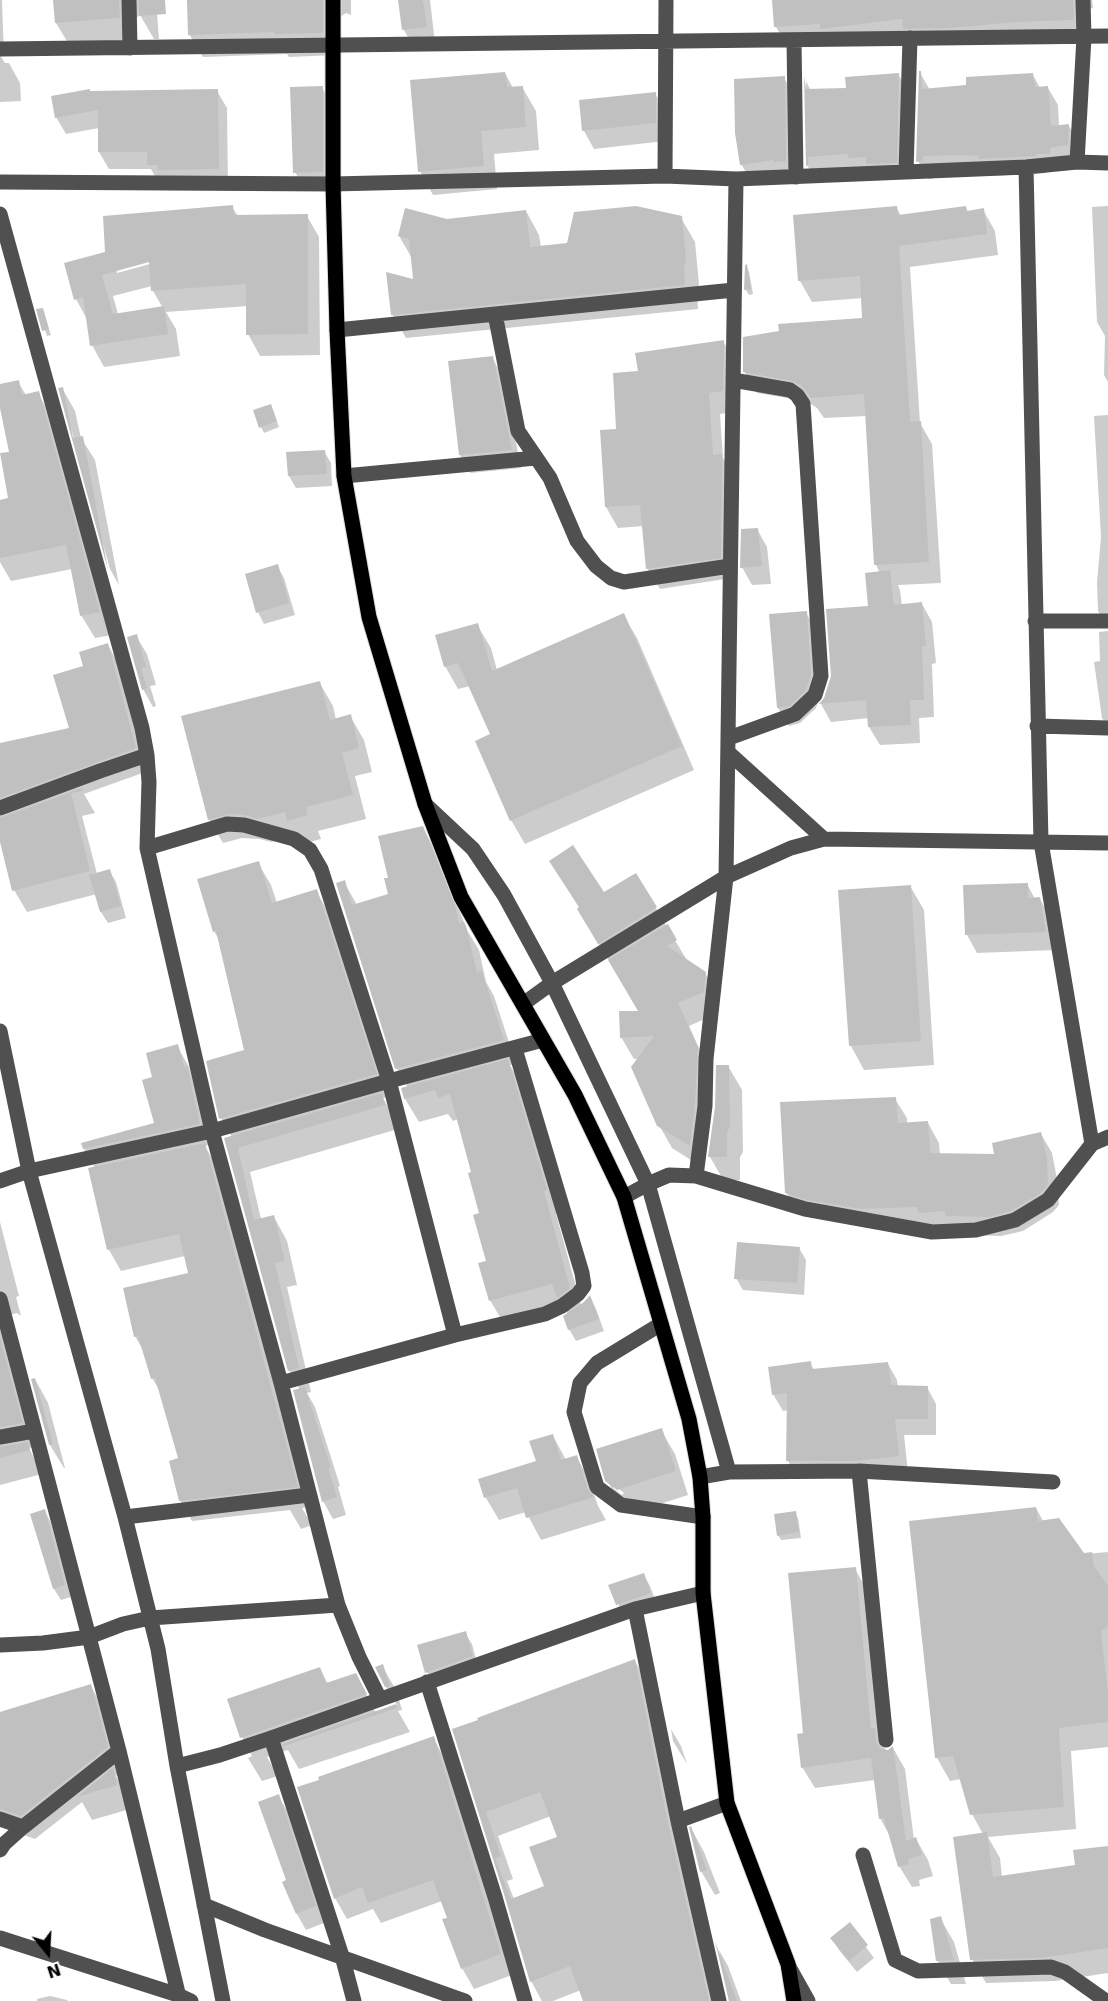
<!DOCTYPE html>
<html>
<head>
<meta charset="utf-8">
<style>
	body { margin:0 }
	#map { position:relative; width:1108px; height:2001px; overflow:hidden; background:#fff; font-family:"DejaVu Sans",sans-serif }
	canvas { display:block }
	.north { position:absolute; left:18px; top:1923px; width:60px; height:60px; -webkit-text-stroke:4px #fff; paint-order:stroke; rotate:162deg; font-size:16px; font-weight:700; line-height:24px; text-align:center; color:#000 }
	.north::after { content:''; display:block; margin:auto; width:21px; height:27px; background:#000; clip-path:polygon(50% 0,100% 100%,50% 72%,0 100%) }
</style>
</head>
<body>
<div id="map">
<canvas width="1108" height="2001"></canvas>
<div class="north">N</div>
</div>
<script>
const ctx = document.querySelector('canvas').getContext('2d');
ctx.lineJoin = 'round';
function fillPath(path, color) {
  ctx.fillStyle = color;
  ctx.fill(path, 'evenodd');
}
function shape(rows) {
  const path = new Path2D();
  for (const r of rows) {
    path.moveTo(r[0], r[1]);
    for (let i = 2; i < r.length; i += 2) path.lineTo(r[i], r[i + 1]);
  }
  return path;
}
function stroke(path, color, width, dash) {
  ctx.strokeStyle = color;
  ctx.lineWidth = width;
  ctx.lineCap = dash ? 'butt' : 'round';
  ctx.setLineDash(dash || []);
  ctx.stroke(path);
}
fillPath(shape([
	[0,0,2,0,4,57,0,49],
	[54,0,156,0,159,39,154,39,140,15,133,20,132,41,70,46,56,23],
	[188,0,351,0,351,15,346,13,337,19,336,55,289,57,287,54,203,57,189,34],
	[400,0,430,0,435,43,413,46,404,30],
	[773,0,1092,0,1093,8,1089,9,1077,37,963,45,786,44,776,27],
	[0,55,5,63,9,63,20,83,21,101,0,102],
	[505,73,513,88,522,87,536,111,539,150,494,154,497,189,433,195,420,171],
	[920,73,930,90,968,87,1033,75,1040,88,1048,88,1058,105,1059,127,1069,126,1079,143,1078,163,1047,171,1047,173,990,176,988,173,932,173,933,179,928,179,918,161],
	[898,74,908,91,906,179,817,182,807,165,806,81,811,91,848,89],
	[784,78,793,93,794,176,750,179,741,164],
	[322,88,333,106,333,189,305,190,295,172],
	[217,91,227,108,228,186,158,182,151,169,109,169,99,152,99,128,66,134,56,117,90,92],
	[655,93,665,111,665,141,594,149,584,131,581,102],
	[1108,206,1108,382,1104,375,1105,336,1097,322,1092,207],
	[232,207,238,216,307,216,319,237,320,355,260,356,248,334,248,306,166,312,176,329,180,356,104,367,92,345,88,321,76,299,107,254],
	[156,259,157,262,117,273,117,269],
	[152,286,153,291,163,308,118,314,113,296],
	[896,207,901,216,966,208,968,212,983,210,995,231,998,255,910,267,920,423,932,444,941,583,898,585,900,590,902,606,922,604,932,622,936,663,932,664,934,717,919,718,920,743,880,745,869,727,869,718,831,722,821,704,826,699,869,607,880,573,876,565,867,416,824,418,817,408,806,401,757,393,744,371,864,320,863,298,812,302,800,281,794,216],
	[526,211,539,235,541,247,568,244,681,218,695,242,699,284,697,294,698,309,406,338,392,314,415,281,413,260,399,236],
	[746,266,749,272,753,294,749,295,746,290],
	[42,309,51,335,47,336,38,310],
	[723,341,735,362,734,412,720,414,723,458,734,477,732,578,660,589,647,568,644,526,618,528,606,507,602,431,618,430,640,373],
	[492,358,503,376,521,468,470,473,460,455,449,363],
	[18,382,26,395,38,393,51,416,112,635,95,638,81,615,72,569,11,581,0,562,0,501,10,499,11,453,0,401,0,386],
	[62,388,75,411,81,438,95,460,119,585,110,569,60,389],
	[273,411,279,427,264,433,261,427],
	[1108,415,1108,628,1098,611,1097,582,1101,537,1094,416],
	[324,451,331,463,332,486,296,488,289,476],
	[757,529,767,547,771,584,752,585,742,567],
	[277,566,284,578,295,615,264,624,258,612],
	[806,613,817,631,821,694,816,708,800,723,789,726,778,708],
	[623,615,637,638,694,770,525,844,511,820,477,742,492,735,470,686,458,689,445,666,477,625,491,648,497,670],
	[1108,631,1108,728,1102,718,1094,662,1100,661,1099,632],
	[136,636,147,654,156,685,150,686,156,706,153,707,143,689],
	[108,645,120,667,148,771,84,794,95,813,82,816,97,874,109,870,116,882,126,918,108,923,101,912,97,894,27,912,14,890,0,836,0,745,71,729,84,667],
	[319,682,333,706,336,720,350,716,364,740,372,772,355,776,366,819,318,831,321,839,302,844,297,835,272,842,259,839,242,838,223,843,209,819],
	[422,827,436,851,467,930,479,950,486,982,494,996,516,1064,510,1065,521,1085,559,1214,556,1214,581,1305,590,1297,596,1309,604,1331,576,1341,569,1329,568,1314,564,1307,504,1324,490,1300,488,1263,481,1214,473,1173,458,1119,453,1121,448,1114,419,1122,405,1099,408,1088,397,1069,338,884,344,882,357,905,389,895,390,879],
	[551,862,604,894,636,875,688,962,705,973,718,996,716,1014,689,1026,709,1070,702,1167,672,1148,659,1125,639,1059,634,1059,621,1037,640,1012,588,926,580,909],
	[258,863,271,885,277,903,316,891,329,913,388,1097,383,1098,395,1119,398,1129,250,1172,261,1219,274,1217,287,1241,297,1285,287,1287,311,1392,307,1393,315,1407,340,1486,338,1487,346,1515,333,1519,323,1501,300,1390,289,1370,232,1137,221,1118,246,1051,220,941,214,931],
	[1027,884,1035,899,1040,899,1050,917,1056,950,977,953,967,935],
	[910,886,924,910,934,1065,864,1070,851,1046],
	[177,1046,189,1067,211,1144,205,1146,216,1165,308,1507,302,1508,312,1525,301,1529,290,1510,192,1521,180,1500,180,1459,161,1393,152,1378,144,1352,135,1336,189,1274,185,1256,121,1271,109,1250,90,1169,95,1168,84,1149,156,1124,154,1078],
	[728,1066,742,1090,743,1152,740,1157,740,1180,724,1181,710,1157,716,1107],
	[895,1099,907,1118,907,1124,928,1123,939,1143,940,1155,996,1156,1041,1134,1052,1153,1057,1179,1059,1205,1053,1212,1023,1231,1001,1236,958,1235,798,1212,786,1192],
	[0,1222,19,1296,16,1297,21,1316,17,1313,6,1316,35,1447,29,1448,42,1474,0,1485],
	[799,1248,806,1260,804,1295,743,1290,736,1278],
	[810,1363,814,1370,888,1364,897,1380,898,1387,927,1387,936,1404,936,1435,904,1435,908,1472,797,1477,788,1461,789,1410,783,1411,773,1394],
	[35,1379,48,1403,65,1468,64,1468,50,1445],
	[661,1430,675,1454,688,1495,632,1513,621,1505,607,1480],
	[613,1485,624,1493,622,1495,613,1488],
	[553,1436,566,1460,576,1456,589,1479,598,1506,606,1520,541,1540,526,1512,499,1520,486,1498,480,1480,538,1462],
	[1036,1508,1043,1521,1084,1554,1108,1552,1108,1747,1071,1751,1076,1829,988,1837,1000,1858,1002,1877,1077,1867,1108,1851,1108,1973,1055,1981,986,1983,972,1959,983,1834,972,1814,961,1779,950,1781,937,1758,910,1522],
	[45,1511,51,1523,71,1597,61,1600,54,1589],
	[795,1513,798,1518,801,1538,781,1540,778,1535],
	[855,1569,867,1590,882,1743,886,1751,893,1748,905,1769,914,1840,916,1839,928,1860,933,1876,919,1880,920,1886,912,1887,899,1866,891,1838,880,1818,875,1780,815,1788,802,1767,805,1734],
	[643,1574,650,1586,657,1605,624,1617,610,1586],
	[465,1633,472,1644,478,1668,433,1684,427,1672],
	[635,1661,648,1684,716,2001,585,2001,581,1990,553,2001,542,2001,531,1981,454,1730],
	[551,1816,559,1838,546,1887,514,1899,507,1881,513,1879,498,1836],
	[382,1666,396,1690,402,1710,398,1711,410,1732,299,1769,288,1750,267,1757,278,1776,262,1781,248,1758,252,1756,242,1737,320,1669,328,1684,356,1675,376,1713,397,1705,386,1687],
	[91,1686,104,1710,121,1772,116,1776,126,1794,130,1809,92,1820,82,1802,35,1839,18,1833,0,1812,0,1713],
	[671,1729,681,1746,687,1764,673,1741],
	[433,1738,445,1759,512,1975,474,1989,462,1968,449,1919,442,1901,381,1923,373,1909,347,1919,335,1898],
	[278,1796,288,1812,324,1923,306,1930,297,1914,284,1882,288,1881],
	[692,1830,704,1852,720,1893,715,1895,701,1871],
	[940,1918,954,1942,966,1984,951,1984,937,1960],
	[849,1924,874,1958,857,1972,839,1950,832,1938],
	[719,1950,728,1966,741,2001,729,2001],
	[50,1996,67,2000,68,2001,37,2001,37,1999]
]), '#0003');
fillPath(shape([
	[53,0,119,0,120,18,55,23],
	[139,0,165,0,166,14,139,16],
	[187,0,323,0,323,33,274,34,274,32,188,35],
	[398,0,423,0,427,27,402,30],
	[772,0,1073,0,1074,20,1015,22,952,28,903,29,902,19,820,29,820,24,774,27],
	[919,71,921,71,922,89,966,85,966,77,1033,73,1035,87,1048,86,1051,126,1069,124,1068,145,1050,148,1050,154,1037,154,1037,156,978,159,978,156,964,155,923,156,923,161,916,162],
	[505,72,507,87,523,86,526,127,481,131,484,166,418,172,410,80],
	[899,73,897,163,866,164,866,157,848,158,848,154,808,157,808,165,806,166,804,75,806,89,846,88,845,77],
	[785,76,786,161,774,162,774,160,740,165,735,133,734,79],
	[323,86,323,172,293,173,290,87],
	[90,89,90,91,218,89,219,169,158,170,158,165,147,165,147,152,98,152,98,110,55,118,51,96],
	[656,92,656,123,582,131,579,100],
	[233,205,234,215,308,214,308,334,246,335,246,284,151,291,149,262,102,275,113,314,164,306,168,334,90,346,83,297,74,300,64,263,105,252,103,216],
	[636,206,682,216,686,259,684,269,685,285,391,315,386,272,413,279,409,239,398,236,405,208,447,219,526,210,530,247,567,243,574,212],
	[897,206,898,215,966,206,967,211,984,208,987,234,899,246,910,422,921,421,929,562,874,565,864,394,811,398,803,387,792,381,743,372,743,337,779,331,778,324,862,318,860,276,798,281,793,215],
	[747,264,751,289,744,290,745,265],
	[43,308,49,329,42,331,36,309],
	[724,340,723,391,709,393,713,455,722,454,721,558,646,569,640,505,605,507,600,430,616,429,613,373,638,371,635,353],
	[493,356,512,450,459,455,448,361],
	[19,380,22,395,39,391,100,612,80,616,66,545,0,558,0,500,8,498,0,453,9,452,0,408,0,384],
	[63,387,73,438,83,436,108,570,58,388],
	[271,404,277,421,259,428,253,410],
	[325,450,327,474,288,476,286,452],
	[758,528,762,566,740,568,741,529],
	[278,564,289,603,256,613,245,574],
	[890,570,894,605,922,602,926,646,922,646,924,700,910,700,911,725,868,727,866,700,819,704,824,698,831,676,826,609,868,606,865,573],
	[807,611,811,675,806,690,790,706,777,708,769,614],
	[624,613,682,746,510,821,475,741,490,734,458,663,444,667,435,635,478,623,492,671],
	[137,634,146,667,141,668,147,688,142,690,127,637],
	[108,643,136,748,0,798,0,743,69,728,53,675,83,666,79,652],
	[320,681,330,720,351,714,359,748,342,753,353,795,306,807,308,815,287,821,285,812,257,819,245,815,228,814,208,820,181,716],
	[82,788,83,791,71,793,90,871,12,891,0,842,0,818],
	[423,826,455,905,459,923,464,922,466,926,477,972,482,971,504,1040,395,1069,336,883,345,880,352,905,388,894,384,878,388,878,378,836],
	[573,845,604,892,636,873,657,907,598,944,577,909,579,907,549,861],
	[259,861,272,903,317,889,377,1074,219,1119,206,1061,244,1050,216,931,213,932,197,879],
	[110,869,121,906,100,912,89,875],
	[1028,883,1028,898,1040,897,1046,932,965,935,963,885],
	[911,885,921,1041,849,1046,838,890],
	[668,924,677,940,667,946,706,972,704,992,678,1003,698,1047,695,1105,690,1146,657,1126,631,1067,654,1036,620,1038,619,1011,638,1011,608,960],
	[178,1044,184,1067,187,1066,200,1124,83,1149,81,1143,154,1123,142,1080,152,1077,146,1053],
	[508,1059,547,1190,544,1191,570,1288,557,1298,552,1284,489,1301,478,1263,486,1261,473,1215,479,1213,468,1173,471,1172,450,1094,438,1098,435,1090,404,1099,401,1088],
	[716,1065,729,1065,730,1127,727,1132,727,1157,708,1157,715,1107],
	[382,1093,385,1105,238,1148,254,1220,274,1215,285,1261,275,1263,299,1368,288,1371,224,1138],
	[896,1097,898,1123,928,1121,930,1153,994,1154,992,1143,1041,1132,1047,1158,1048,1184,1041,1193,1011,1211,989,1217,945,1216,945,1211,918,1213,917,1207,860,1209,807,1200,785,1193,780,1102],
	[205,1143,298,1487,179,1501,169,1461,178,1458,155,1378,151,1379,138,1336,134,1337,123,1288,188,1273,179,1234,107,1250,88,1168],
	[737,1242,800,1247,797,1283,734,1279],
	[590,1295,599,1319,568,1330,563,1316,584,1302],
	[0,1337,23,1423,0,1427],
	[811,1361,812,1369,888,1362,891,1385,928,1386,928,1419,895,1419,899,1456,855,1461,786,1461,787,1393,772,1395,768,1367],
	[35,1378,53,1444,49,1445,31,1379],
	[305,1387,331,1468,328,1468,337,1497,322,1502,293,1390],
	[662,1428,676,1471,617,1490,605,1481,596,1449],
	[553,1434,561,1460,577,1455,588,1490,594,1497,526,1518,517,1488,484,1498,478,1479,536,1461,529,1441],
	[28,1442,30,1450,0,1458,0,1447],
	[1036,1507,1038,1521,1059,1518,1084,1553,1092,1552,1094,1566,1108,1586,1108,1626,1101,1631,1108,1693,1108,1722,1059,1728,1064,1807,970,1815,953,1756,935,1758,909,1521],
	[45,1509,65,1585,53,1589,30,1514],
	[796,1511,799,1532,777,1536,774,1514],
	[856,1567,871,1729,875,1728,876,1742,881,1749,888,1750,893,1746,906,1841,916,1837,922,1855,908,1859,909,1864,898,1867,884,1818,879,1819,871,1758,801,1768,797,1734,803,1733,788,1573],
	[644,1573,651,1593,616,1605,608,1585],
	[466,1631,473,1656,425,1673,417,1645],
	[635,1659,668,1823,709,2001,583,2001,570,1966,530,1982,504,1894,452,1729,478,1720,477,1718],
	[540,1792,557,1837,529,1847,544,1886,511,1899,495,1858,501,1856,486,1812],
	[383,1664,390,1686,385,1687,375,1667],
	[320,1667,326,1683,356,1673,367,1694,240,1738,227,1699],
	[91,1684,108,1747,21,1816,0,1809,0,1712],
	[396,1704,397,1708,284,1746,283,1744],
	[434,1736,501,1954,461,1969,442,1919,447,1918,433,1880,368,1903,362,1887,334,1899,297,1787,319,1780,318,1777],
	[113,1768,117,1785,77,1797],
	[279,1794,316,1906,296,1914,282,1882,286,1880,258,1802],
	[691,1826,707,1870,700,1872,689,1827],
	[987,1832,993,1877,1075,1865,1073,1850,1108,1846,1108,1948,1041,1958,970,1960,953,1837],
	[941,1916,954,1960,936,1961,930,1919],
	[850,1922,868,1945,849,1961,830,1938],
	[715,1941,737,2001,729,2001]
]), '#c0c0c0');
const major = shape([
	[333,0,333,184,337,330,344,476,369,617,425,804,461,897,575,1095,624,1197,689,1419,700,1477,703,1517,703,1593,727,1803,788,1964,794,2001]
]);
stroke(major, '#dbdbdb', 17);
stroke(shape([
	[129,0,130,48],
	[794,40,796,177],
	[0,49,1108,36],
	[1077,162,1084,37,1083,0],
	[1026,167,1041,842,1092,1144],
	[906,172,910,38],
	[665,176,666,0],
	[0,182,333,184,665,176,736,179,1026,167,1077,162,1108,163],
	[0,214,142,728,147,755,149,782,147,848,212,1131,281,1383,455,1335,545,1314,562,1306,578,1294,584,1286,582,1273,515,1049],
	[495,314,518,431,550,478,577,541,596,566,611,578,624,582,730,566],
	[337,330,734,290],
	[344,476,536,458],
	[1035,621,1108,621],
	[1037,726,1108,728],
	[729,738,795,714,815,695,821,676,803,404,797,395,790,390,733,380],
	[729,753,824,839],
	[425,804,473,849,504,895,552,983,648,1184,729,1472],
	[0,808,100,771,147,755],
	[147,848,227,824,244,825,294,839,310,850,321,869,389,1081,455,1335],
	[523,1004,552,983,726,877,791,848,824,839,1108,843],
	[0,1031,29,1171,125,1517,158,1649,177,1766,223,2001],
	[696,1176,705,1106,706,1059,726,877,736,179],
	[0,1181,29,1171,212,1131,389,1081,543,1040],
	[624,1197,648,1184,669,1175,696,1176,805,1209,932,1232,976,1230,1015,1220,1048,1200,1092,1144,1108,1137],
	[0,1299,119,1751,180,2001],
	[661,1324,597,1363,580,1383,574,1412,597,1487,621,1505,703,1517],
	[281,1383,338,1605,359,1657,380,1699],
	[0,1437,34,1431],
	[859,1471,886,1740],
	[700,1477,729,1472,859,1471,1053,1482],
	[125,1517,309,1495],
	[635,1609,678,1821,719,2001],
	[0,1645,43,1643,89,1637,123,1624,150,1618,338,1605],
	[427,1682,495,1897,525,2001],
	[271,1738,342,1956,354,2001],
	[177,1766,220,1755,271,1738,635,1609,703,1593],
	[0,1819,23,1827],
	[678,1821,727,1803],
	[0,1850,4,1844,23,1827,119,1751],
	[863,1855,895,1960,918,1971,1051,1967,1065,1972,1106,2001],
	[204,1905,265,1930,465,2001],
	[0,1938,178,1995,191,2001],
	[789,1967,808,2001]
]), '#505050', 15);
stroke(major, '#000', 15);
</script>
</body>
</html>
